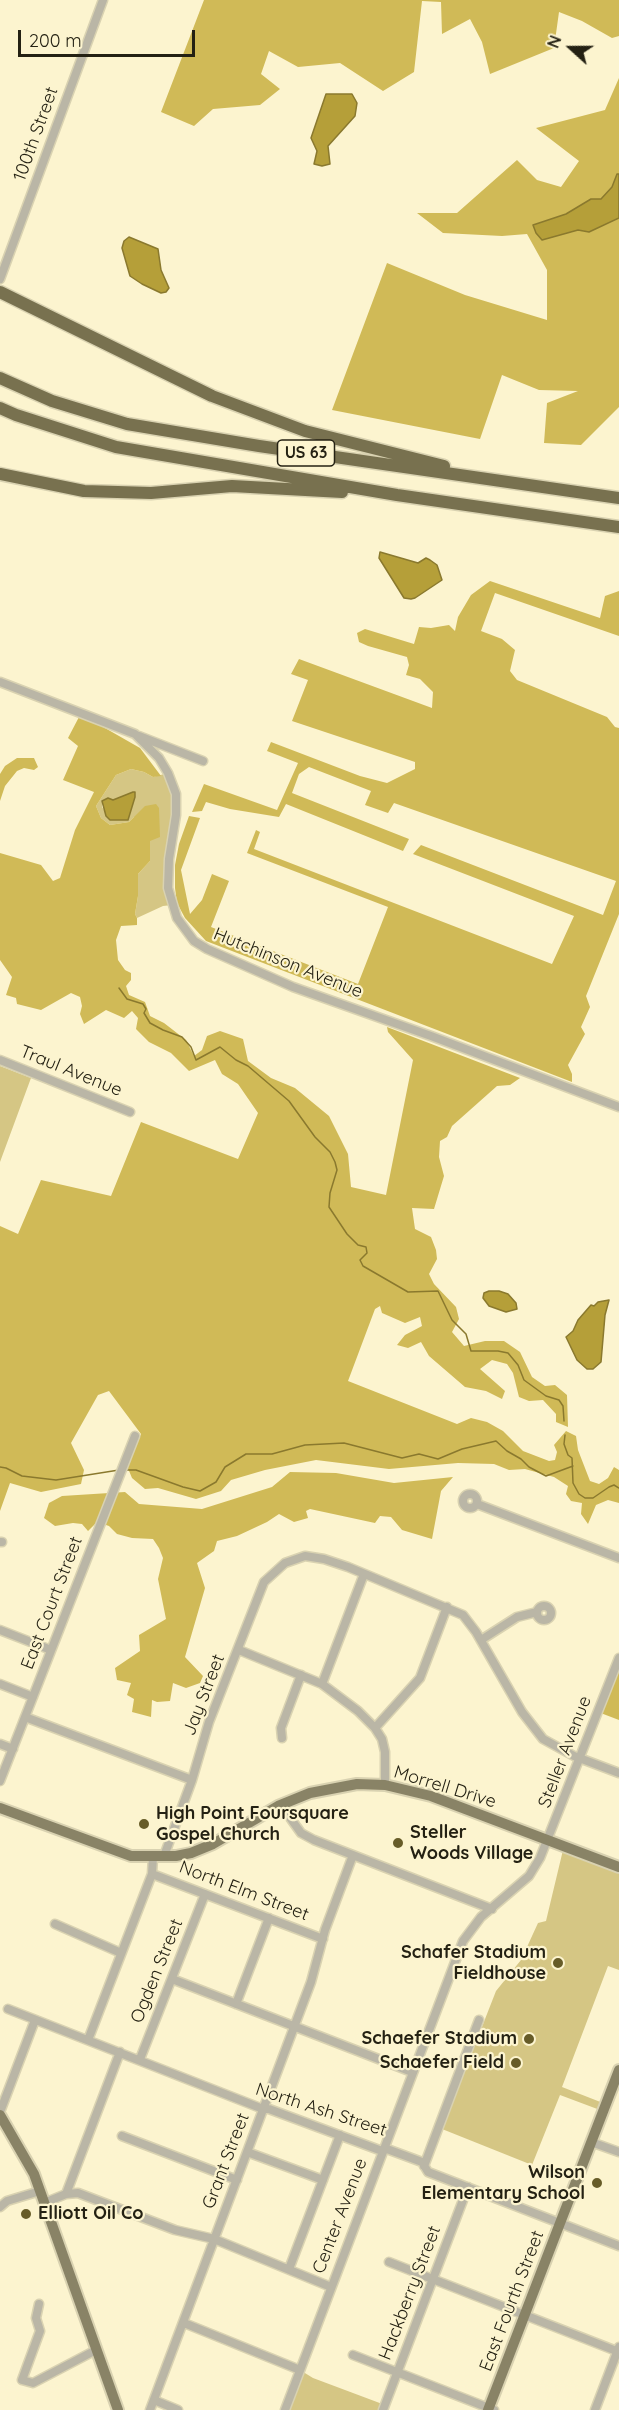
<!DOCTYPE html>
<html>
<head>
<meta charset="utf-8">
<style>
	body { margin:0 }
	#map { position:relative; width:619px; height:2410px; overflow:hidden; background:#fcf4cf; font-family:Quicksand,sans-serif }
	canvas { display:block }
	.north { position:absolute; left:541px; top:18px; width:60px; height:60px; -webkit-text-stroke:4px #fcf4cf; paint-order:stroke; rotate:291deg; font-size:16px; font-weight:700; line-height:24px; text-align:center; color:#242113 }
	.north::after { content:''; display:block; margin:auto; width:21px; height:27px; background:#242113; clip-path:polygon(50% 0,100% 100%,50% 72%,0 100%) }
	.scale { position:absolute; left:18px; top:30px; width:177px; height:27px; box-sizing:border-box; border:3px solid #242113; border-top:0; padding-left:8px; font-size:18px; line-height:21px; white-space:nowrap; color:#242113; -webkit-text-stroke:4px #fcf4cf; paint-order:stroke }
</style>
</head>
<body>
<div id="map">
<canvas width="619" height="2410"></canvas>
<div class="north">N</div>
<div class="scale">200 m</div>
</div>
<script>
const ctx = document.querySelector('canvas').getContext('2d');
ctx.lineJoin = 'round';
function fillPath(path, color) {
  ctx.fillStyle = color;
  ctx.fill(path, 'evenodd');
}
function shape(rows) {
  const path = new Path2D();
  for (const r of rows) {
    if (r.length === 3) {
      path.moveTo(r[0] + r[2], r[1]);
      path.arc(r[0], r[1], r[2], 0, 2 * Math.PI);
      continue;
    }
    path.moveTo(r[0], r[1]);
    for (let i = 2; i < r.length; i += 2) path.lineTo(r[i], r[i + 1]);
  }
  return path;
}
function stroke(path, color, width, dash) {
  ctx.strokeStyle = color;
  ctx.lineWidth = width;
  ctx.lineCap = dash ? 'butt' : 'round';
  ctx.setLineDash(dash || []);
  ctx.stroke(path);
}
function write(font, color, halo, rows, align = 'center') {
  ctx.font = font + ' Quicksand,sans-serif';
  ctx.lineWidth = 4.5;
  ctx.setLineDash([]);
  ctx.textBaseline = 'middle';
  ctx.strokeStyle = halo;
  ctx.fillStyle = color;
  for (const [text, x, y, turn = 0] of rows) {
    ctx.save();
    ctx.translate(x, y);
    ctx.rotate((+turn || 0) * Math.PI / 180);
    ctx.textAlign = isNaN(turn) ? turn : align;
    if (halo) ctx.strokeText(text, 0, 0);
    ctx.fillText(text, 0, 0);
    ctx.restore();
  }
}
fillPath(shape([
	[131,769,144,772,153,777,168,773,175,794,169,860,172,905,163,906,137,918,135,914,138,896,138,874,150,861,150,841,134,817,129,822,110,825,101,818,96,806,116,775],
	[133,792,128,820,111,820,102,807,102,801,108,798,113,800],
	[0,1066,31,1078,0,1162],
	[563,1850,619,1872,619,1970,608,1966,562,2087,603,2103,600,2110,560,2095,532,2165,442,2129,496,1991,521,1960,538,1923,546,1921],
	[300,2370,313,2378,385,2405,383,2410,285,2410]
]), '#d5c684');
fillPath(shape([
	[204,0,619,0,619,36,612,38,582,21,559,12,554,48,490,74,482,42,470,19,442,34,441,2,422,1,414,72,383,91,340,63,298,67,269,51,261,74,280,89,260,105,213,109,194,126,161,112],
	[619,78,619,407,581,445,544,443,547,403,578,391,539,390,502,375,480,439,332,410,387,263,465,295,547,320,547,270,527,234,502,236,443,233,417,213,457,213,517,160,537,180,561,187,579,161,536,128,605,110],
	[490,581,600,618,605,596,619,591,619,636,495,593,481,631,502,639,515,650,510,671,517,680,607,717,615,727,619,728,619,914,586,996,590,1007,581,1027,585,1034,568,1065,572,1074,572,1082,206,941,185,918,177,903,175,888,175,865,179,844,189,816,200,818,181,870,190,914,202,900,212,874,229,881,211,927,358,984,388,907,247,853,256,830,260,832,254,849,552,964,574,916,413,854,421,845,603,915,616,881,394,803,388,813,365,805,371,791,309,767,299,774,292,793,409,839,403,851,286,804,279,817,230,809,206,802,202,811,192,812,204,784,277,810,298,763,267,751,271,742,360,776,387,783,415,769,415,762,292,721,308,680,291,674,299,659,432,708,433,692,420,679,406,675,409,665,407,657,368,646,359,642,357,633,365,629,414,644,419,627,431,628,449,625,455,631,458,617,471,595],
	[79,717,98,724,140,748,161,776,153,777,144,772,131,769,116,775,96,806,101,818,110,825,129,822,145,806,156,804,159,808,160,837,150,841,150,861,138,874,138,896,135,914,137,918,137,925,121,926,116,940,118,960,125,970,131,973,131,980,126,986,129,995,145,1002,150,1016,164,1023,186,1040,194,1056,202,1050,207,1036,220,1031,243,1039,248,1061,271,1078,295,1088,329,1116,348,1154,351,1187,386,1195,413,1060,388,1032,387,1027,520,1078,510,1085,497,1086,452,1126,447,1137,440,1141,439,1157,444,1176,434,1209,412,1208,415,1229,431,1237,436,1250,437,1259,429,1274,434,1284,456,1307,459,1319,452,1332,464,1346,485,1341,504,1341,520,1352,532,1377,545,1386,555,1385,567,1395,568,1427,556,1422,556,1414,543,1400,529,1401,519,1397,513,1373,507,1364,492,1360,480,1369,505,1391,502,1399,486,1391,465,1387,429,1356,421,1342,408,1348,397,1345,405,1335,422,1326,420,1317,405,1323,382,1313,380,1306,375,1309,348,1381,457,1424,471,1418,487,1422,503,1431,523,1451,549,1461,555,1460,557,1452,554,1445,566,1431,576,1436,578,1450,590,1481,599,1484,608,1478,614,1467,619,1470,619,1503,608,1500,596,1505,588,1524,581,1514,582,1503,571,1501,566,1494,568,1486,554,1477,525,1469,509,1470,494,1464,458,1463,389,1469,316,1460,265,1470,231,1480,221,1491,196,1499,158,1488,145,1489,132,1478,127,1466,141,1434,109,1391,98,1395,71,1443,84,1470,81,1484,41,1492,10,1483,0,1511,0,1226,18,1234,41,1180,111,1196,141,1122,238,1159,258,1113,238,1084,222,1074,215,1060,189,1071,171,1053,149,1042,136,1029,138,1018,132,1011,124,1018,106,1010,84,1024,80,1014,82,1006,80,997,71,993,41,1010,17,1004,16,998,6,995,12,977,0,960,0,853,41,865,53,881,60,878,75,830,94,792,63,780,78,746,68,738],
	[17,758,34,758,38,767,34,770,24,768,17,771,5,786,0,801,0,774,5,766],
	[290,1472,336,1473,394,1483,453,1477,441,1491,432,1539,402,1530,391,1517,380,1516,375,1523,310,1509,306,1511,308,1518,294,1522,279,1514,267,1522,237,1536,217,1541,214,1551,197,1563,205,1588,185,1657,203,1676,200,1683,186,1688,173,1683,170,1701,157,1702,152,1700,151,1717,132,1712,134,1699,127,1695,131,1683,117,1680,115,1668,140,1651,139,1635,166,1619,158,1579,163,1558,159,1548,153,1539,132,1538,117,1534,109,1526,97,1522,88,1531,82,1524,73,1523,55,1526,44,1518,49,1503,62,1496,125,1492,139,1504,202,1509,272,1487],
	[619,1658,619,1720,598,1712]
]), '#d0ba57');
const water = shape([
	[326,94,352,94,357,103,355,116,328,146,330,164,322,166,314,164,317,151,311,138,326,94],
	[617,174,619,174,619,218,589,232,578,230,542,240,536,233,533,225,566,214,591,199,601,199,612,187,617,174],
	[129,237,158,249,161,270,169,288,166,292,161,293,142,284,130,276,122,248,124,241,129,237],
	[380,552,418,563,426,558,430,560,437,565,442,580,415,598,411,599,404,598,379,558,380,552],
	[133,792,135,792,135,797,128,820,110,820,106,816,102,801,108,798,113,800,133,792],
	[489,1291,499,1291,508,1294,516,1303,517,1309,506,1312,489,1306,483,1298,484,1293,489,1291],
	[609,1300,605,1315,601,1362,593,1369,587,1369,577,1360,566,1337,573,1331,578,1320,591,1305,594,1306,598,1302,609,1300]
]);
fillPath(water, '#b59f39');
stroke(water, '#8a792e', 1.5);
stroke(shape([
	[119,988,127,999,143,1004,146,1009,144,1013,150,1023,163,1030,182,1037,191,1047,196,1060,220,1047,236,1060,248,1066,289,1101,315,1137,330,1152,335,1162,337,1170,330,1193,329,1207,347,1234,358,1245,366,1247,367,1253,360,1260,363,1266,408,1292,438,1291,452,1320,466,1334,471,1351,498,1351,508,1353,518,1365,524,1380,546,1396,559,1400,563,1406,564,1421],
	[565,1435,564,1444,568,1455,572,1458,573,1483,579,1494,585,1498,593,1498,609,1487,614,1485,619,1488],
	[0,1467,6,1468,22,1476,56,1480,119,1470],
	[126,1470,136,1470,183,1487,200,1491,216,1482,225,1467,246,1454,272,1454,305,1445,344,1443,402,1458,419,1454,438,1459,462,1449,496,1441,507,1451,521,1459,529,1467,546,1476,573,1466]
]), '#8a792e', 1.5);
const minor = shape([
	[0,279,103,0],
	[0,682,135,734,159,758,168,773,176,794,176,815,169,859,168,888,177,918,194,941,207,949,293,987,431,1036,619,1107],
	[139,736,203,761],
	[0,1060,130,1112],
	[470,1501,7],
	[477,1504,619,1558],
	[0,1542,2,1542],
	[544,1613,7],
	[0,1630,51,1650],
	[481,1640,517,1617,537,1612],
	[239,1650,322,1684,358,1711,375,1728,382,1739,385,1752,385,1785],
	[0,1684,33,1697],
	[322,1684,364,1574],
	[25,1717,192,1780],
	[375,1728,420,1678,447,1607],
	[282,1738,281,1728,301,1675],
	[0,1744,13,1749],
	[0,1781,135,1436],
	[281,1805,301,1833,314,1840,492,1909],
	[164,1856,192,1780,209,1722,264,1582,285,1563,305,1556,324,1559,348,1567,463,1615,476,1632,522,1712,543,1739,574,1756,619,1773],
	[152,1874,323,1939],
	[55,1924,121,1953],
	[172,1979,412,2072],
	[236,2004,269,1918],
	[8,2009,263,2109,269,2109,382,2151,387,2149,422,2162,428,2172,619,2246],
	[88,2040,152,1874,153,1857],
	[140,2059,205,1894],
	[0,2112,35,2020],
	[122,2136,237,2180],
	[591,2142,619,2152],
	[247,2152,323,2180],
	[424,2166,479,2020],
	[66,2194,120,2052],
	[44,2203,66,2194,78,2193,175,2230,214,2239,331,2287],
	[0,2207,7,2201,40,2191],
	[389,2262,619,2352],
	[289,2269,340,2135],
	[39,2304,36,2318,40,2331,22,2380,33,2383,96,2350],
	[184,2323,300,2370],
	[353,2355,494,2410],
	[154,2400,178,2410],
	[150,2410,311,1982,325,1930,353,1855],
	[285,2410,463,1941,481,1917,529,1876,540,1858,619,1658],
	[383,2410,468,2187],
	[595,2410,619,2347]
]);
const major = shape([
	[0,1808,131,1856,176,1856,191,1853,213,1844,278,1806,310,1793,357,1784,385,1785,431,1796,619,1867],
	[0,2115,34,2174,118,2410],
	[488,2410,619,2070]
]);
const highway = shape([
	[0,292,212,396,305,431,444,466],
	[0,378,52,401,127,424,259,446,619,498],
	[0,408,16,415,116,447,397,495,619,527],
	[0,474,84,491,151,493,232,486,342,492]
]);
stroke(minor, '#d9d2b1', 11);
stroke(major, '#d9d2b1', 14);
stroke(highway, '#d9d2b1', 15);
stroke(minor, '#bab6a6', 8);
stroke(major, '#898366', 10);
stroke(highway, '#78714f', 12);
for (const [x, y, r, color] of [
	[144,1824,6,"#675c28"],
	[398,1843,6,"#675c28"],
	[558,1963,6,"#675c28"],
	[529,2039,6,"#675c28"],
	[516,2063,6,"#675c28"],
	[597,2183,6,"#675c28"],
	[26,2214,6,"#675c28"]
]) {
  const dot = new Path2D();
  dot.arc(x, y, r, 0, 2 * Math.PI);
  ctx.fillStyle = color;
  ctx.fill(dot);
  stroke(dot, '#fcf4cf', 2);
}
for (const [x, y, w] of [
	[306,453,57]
]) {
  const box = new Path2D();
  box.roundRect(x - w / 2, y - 13, w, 26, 4.5);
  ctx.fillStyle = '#fcf4cf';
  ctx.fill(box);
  stroke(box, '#242113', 1.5);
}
write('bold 16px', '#242113', null, [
	["US 63",306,453]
]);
write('18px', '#242113', '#fcf4cf', [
	["100th Street",36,134,-70],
	["Hutchinson Avenue",288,963,22],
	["Traul Avenue",71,1071,22],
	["East Court Street",52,1603,-69],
	["Jay Street",204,1695,-69],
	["Steller Avenue",565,1752,-69],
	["Morrell Drive",445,1787,17],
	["North Elm Street",244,1891,21],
	["Ogden Street",157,1971,-68],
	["North Ash Street",321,2110,18],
	["Grant Street",226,2161,-69],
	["Center Avenue",340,2216,-69],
	["Hackberry Street",410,2293,-69],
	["East Fourth Street",512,2301,-69]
]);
write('bold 18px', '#242113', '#fcf4cf', [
	["High Point Foursquare",156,1814,"left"],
	["Gospel Church",156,1835,"left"],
	["Steller",410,1833,"left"],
	["Woods Village",410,1854,"left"],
	["Schafer Stadium",546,1953],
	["Fieldhouse",546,1974],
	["Schaefer Stadium",517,2039],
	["Schaefer Field",504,2063],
	["Wilson",585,2173],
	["Elementary School",585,2194],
	["Elliott Oil Co",38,2214,"left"]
], 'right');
</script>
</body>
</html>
